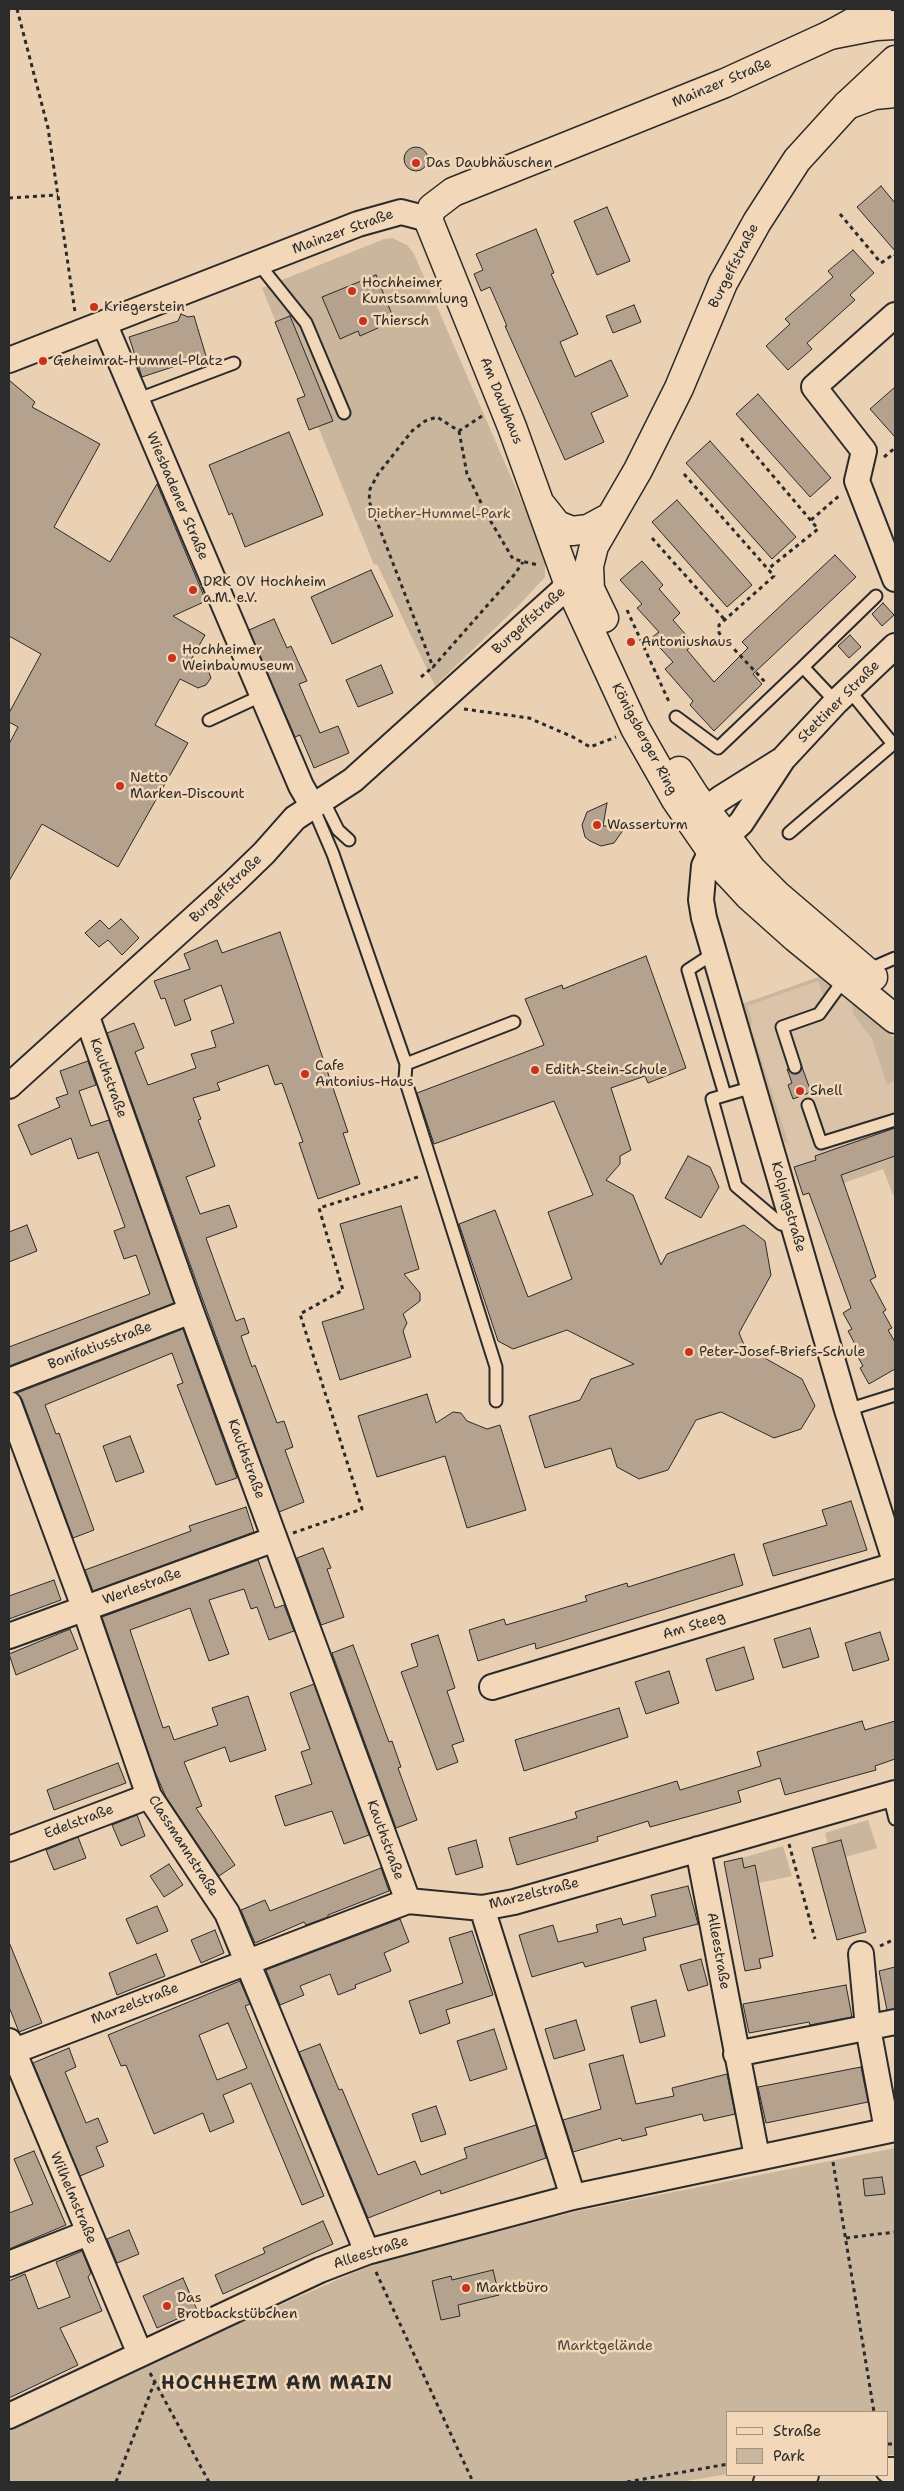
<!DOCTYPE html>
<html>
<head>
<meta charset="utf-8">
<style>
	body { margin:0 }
	#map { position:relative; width:904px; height:2491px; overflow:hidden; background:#ead1b3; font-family:"Shantell Sans",sans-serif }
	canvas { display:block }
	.frame { position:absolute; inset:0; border:10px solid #2b2b2b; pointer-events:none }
	.legend { position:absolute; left:726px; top:2411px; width:162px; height:65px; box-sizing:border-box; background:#f2d8b9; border:1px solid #a29380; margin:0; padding:6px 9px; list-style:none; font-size:15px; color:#2b2b2b }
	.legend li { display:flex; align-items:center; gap:10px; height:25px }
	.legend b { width:25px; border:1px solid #a29380 }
</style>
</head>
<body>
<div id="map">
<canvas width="904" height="2491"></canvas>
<div class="frame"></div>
<ul class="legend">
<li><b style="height:6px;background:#f2d8b9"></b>Straße</li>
<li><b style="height:14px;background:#cab69c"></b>Park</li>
</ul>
</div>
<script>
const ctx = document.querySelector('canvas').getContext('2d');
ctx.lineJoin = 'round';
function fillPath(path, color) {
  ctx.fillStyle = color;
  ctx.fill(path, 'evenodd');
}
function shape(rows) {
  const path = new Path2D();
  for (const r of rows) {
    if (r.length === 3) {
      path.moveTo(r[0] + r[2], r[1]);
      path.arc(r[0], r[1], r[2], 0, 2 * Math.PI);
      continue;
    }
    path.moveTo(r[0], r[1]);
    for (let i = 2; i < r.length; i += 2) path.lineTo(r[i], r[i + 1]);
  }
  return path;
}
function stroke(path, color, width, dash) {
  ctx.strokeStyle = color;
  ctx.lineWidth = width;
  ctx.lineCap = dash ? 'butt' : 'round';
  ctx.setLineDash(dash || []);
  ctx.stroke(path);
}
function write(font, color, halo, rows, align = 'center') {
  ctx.font = font + ' "Shantell Sans",sans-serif';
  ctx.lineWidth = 5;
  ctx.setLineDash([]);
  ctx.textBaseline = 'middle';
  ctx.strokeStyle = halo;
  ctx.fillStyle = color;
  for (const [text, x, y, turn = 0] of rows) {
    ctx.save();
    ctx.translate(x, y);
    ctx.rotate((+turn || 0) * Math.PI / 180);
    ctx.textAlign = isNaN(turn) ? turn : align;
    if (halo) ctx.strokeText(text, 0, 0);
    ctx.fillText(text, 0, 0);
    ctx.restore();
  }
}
fillPath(shape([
	[819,977,895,1038,895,1164,813,1194,803,1164,792,1167,742,1004]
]), '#dac3a8');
fillPath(shape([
	[392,238,407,245,414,254,542,548,545,562,545,577,519,605,435,686,377,564,374,565,262,288,384,239],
	[819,977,831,986,823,995,818,981,747,1006,752,1020,751,1027,788,1142,785,1143,742,1004],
	[852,1003,895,1038,895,1081,887,1084,872,1039,853,1014],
	[895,1156,895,1194,893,1195,883,1169,813,1194,811,1186],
	[868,1820,877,1848,846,1857,841,1840,828,1844,825,1833],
	[783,1846,792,1876,759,1883,755,1866,744,1868,742,1858],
	[895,2148,895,2455,888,2455,888,2412,728,2412,728,2474,680,2482,9,2482,9,2430,146,2364,376,2263,578,2211]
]), '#cab69c');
const building = shape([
	[416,159,12],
	[881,186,895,203,895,251,857,207,881,186],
	[607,207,630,261,597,275,574,221,607,207],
	[536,229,554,273,551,274,578,334,560,342,575,377,611,360,628,396,591,413,604,442,565,460,505,326,507,326,490,287,481,291,474,274,483,270,476,254,536,229],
	[853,250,874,273,850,295,855,300,807,343,812,349,788,370,766,346,790,324,785,319,833,277,828,271,853,250],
	[376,275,393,317,376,324,378,328,360,336,358,331,340,339,322,297,376,275],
	[634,305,641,322,613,333,606,316,634,305],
	[181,314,188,317,194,316,206,356,142,377,129,337,178,321,181,314],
	[290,316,333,421,309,430,297,399,305,396,275,322,290,316],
	[9,380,35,402,32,407,100,444,54,527,110,562,157,484,206,601,173,616,205,635,191,660,208,670,211,678,206,685,198,688,180,679,155,725,188,743,118,867,42,824,9,881,9,744,18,727,9,722,9,713,41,654,9,636,9,380],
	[895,387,895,437,870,409,895,387],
	[758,394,831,478,810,497,736,414,758,394],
	[289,432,323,515,245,547,232,513,229,515,209,465,289,432],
	[710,441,796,537,772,559,686,463,710,441],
	[677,500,752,585,727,607,652,522,677,500],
	[835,555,856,577,753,674,762,684,714,731,690,705,693,701,665,669,673,662,651,638,659,632,637,608,642,604,620,580,642,561,663,585,659,589,680,613,673,620,694,644,687,650,714,682,748,648,742,642,835,555],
	[371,570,393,616,332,644,311,597,371,570],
	[883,603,894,615,882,626,872,614,883,603],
	[274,619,287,648,291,646,307,681,299,684,320,733,338,726,349,753,314,768,300,735,295,737,249,630,274,619],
	[850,635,861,647,849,658,838,646,850,635],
	[381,665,393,693,358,707,346,680,381,665],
	[607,803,603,826,626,826,614,843,601,846,590,841,585,837,582,825,587,812,607,803],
	[121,919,139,938,122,955,108,940,99,947,85,933,100,920,109,929,121,919],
	[280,932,348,1132,343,1133,360,1184,318,1199,299,1143,303,1142,282,1083,275,1085,268,1065,217,1083,220,1090,193,1098,201,1119,198,1120,215,1166,186,1177,200,1214,229,1205,237,1227,206,1238,236,1321,244,1318,249,1333,241,1336,252,1367,255,1365,277,1423,284,1421,293,1447,285,1450,304,1502,279,1512,107,1033,134,1023,144,1048,135,1052,148,1085,196,1068,191,1054,216,1047,211,1031,234,1023,221,985,184,1000,191,1020,175,1026,165,998,161,999,154,981,190,969,184,954,217,940,222,953,280,932],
	[646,956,686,1068,648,1083,645,1076,611,1088,631,1150,620,1156,620,1164,606,1180,633,1195,661,1265,667,1254,744,1225,765,1241,771,1275,739,1333,745,1347,802,1379,815,1406,801,1429,774,1438,721,1412,696,1420,668,1470,639,1479,617,1467,611,1448,545,1468,529,1416,580,1400,591,1379,634,1364,567,1330,513,1349,498,1341,459,1224,495,1210,528,1297,572,1279,548,1212,593,1195,554,1101,434,1144,417,1093,544,1045,525,999,562,985,563,989,646,956],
	[88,1061,96,1085,79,1091,91,1126,109,1120,174,1303,9,1366,9,1347,150,1294,136,1255,124,1259,114,1231,125,1227,98,1152,78,1159,71,1138,31,1155,18,1125,60,1107,56,1098,68,1094,60,1071,88,1061],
	[802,1067,811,1092,793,1099,788,1085,792,1083,787,1069,797,1074,802,1067],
	[895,1128,895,1156,841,1175,876,1277,870,1280,886,1310,883,1312,892,1328,888,1330,895,1342,895,1369,869,1384,860,1368,863,1366,854,1350,857,1348,848,1331,852,1329,843,1313,851,1308,809,1193,803,1195,794,1167,816,1160,815,1156,895,1128],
	[688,1156,710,1167,719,1187,701,1218,665,1198,688,1156],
	[401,1206,419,1269,404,1274,420,1293,420,1301,403,1314,407,1323,403,1331,411,1357,340,1380,322,1322,364,1309,340,1224,401,1206],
	[27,1225,37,1251,9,1262,9,1232,27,1225],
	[183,1329,237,1478,216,1485,177,1385,183,1383,172,1353,45,1405,56,1434,59,1433,94,1530,73,1538,22,1399,17,1393,183,1329],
	[427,1394,436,1423,453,1412,461,1413,467,1421,487,1429,500,1425,526,1510,467,1528,445,1456,377,1477,358,1416,427,1394],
	[130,1436,144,1472,116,1482,103,1446,130,1436],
	[851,1501,867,1550,773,1576,763,1544,827,1525,822,1510,851,1501],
	[246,1507,254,1532,93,1591,85,1570,191,1531,189,1526,246,1507],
	[323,1548,331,1568,327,1569,344,1617,321,1625,297,1558,323,1548],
	[734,1554,743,1585,536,1649,535,1643,478,1661,469,1630,504,1619,506,1625,587,1601,585,1596,627,1583,628,1587,734,1554],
	[258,1560,275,1608,284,1605,294,1631,269,1640,257,1607,251,1609,244,1589,209,1600,229,1654,209,1661,190,1608,130,1630,163,1728,169,1726,174,1740,218,1725,212,1708,248,1696,266,1750,230,1762,225,1747,184,1762,202,1806,196,1808,235,1865,219,1876,166,1797,155,1772,102,1617,258,1560],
	[54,1580,61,1600,9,1619,9,1596,54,1580],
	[810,1628,819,1657,783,1668,774,1639,810,1628],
	[70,1629,78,1649,16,1675,9,1654,70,1629],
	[880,1632,889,1660,853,1671,845,1643,880,1632],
	[438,1635,455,1688,447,1691,464,1741,452,1745,458,1762,437,1770,401,1672,418,1666,411,1644,438,1635],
	[353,1645,389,1742,392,1741,401,1767,398,1768,417,1820,396,1828,332,1653,353,1645],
	[744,1647,754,1679,716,1691,706,1659,744,1647],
	[669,1671,679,1703,646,1714,635,1682,669,1671],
	[314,1684,369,1835,344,1844,332,1811,285,1826,275,1796,312,1784,301,1752,310,1749,290,1693,314,1684],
	[619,1708,628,1737,524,1771,515,1740,619,1708],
	[862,1721,865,1730,895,1721,895,1759,875,1766,876,1770,785,1795,780,1778,738,1791,741,1802,650,1827,648,1821,597,1837,598,1841,517,1865,509,1838,577,1818,575,1812,677,1781,680,1790,761,1766,757,1752,862,1721],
	[118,1763,126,1783,54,1810,47,1790,118,1763],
	[137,1815,145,1836,121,1846,112,1825,137,1815],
	[78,1837,86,1858,54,1870,46,1850,78,1837],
	[476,1840,483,1867,456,1875,448,1848,476,1840],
	[841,1840,866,1932,837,1940,812,1848,841,1840],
	[742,1858,744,1868,755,1865,773,1956,759,1959,761,1968,745,1971,724,1862,742,1858],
	[169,1864,183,1885,164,1897,150,1876,169,1864],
	[381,1868,389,1891,328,1915,328,1917,306,1925,304,1922,255,1943,241,1910,265,1900,270,1911,381,1868],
	[688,1886,698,1924,643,1938,646,1950,585,1967,583,1962,532,1977,519,1935,553,1925,558,1942,598,1932,596,1925,621,1918,623,1925,656,1916,651,1895,688,1886],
	[157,1906,168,1931,137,1944,126,1919,157,1906],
	[400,1919,409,1942,384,1953,391,1971,355,1985,356,1988,338,1995,330,1974,300,1986,304,1995,280,2005,266,1970,400,1919],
	[215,1930,224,1953,201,1963,191,1940,215,1930],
	[472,1931,493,1995,446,2010,450,2023,420,2034,409,2001,463,1983,449,1938,472,1931],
	[9,1942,42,2023,19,2032,9,2007,9,1942],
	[156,1954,165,1976,117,1995,109,1973,156,1954],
	[701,1959,708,1985,688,1991,680,1965,701,1959],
	[895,1967,895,2009,887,2010,879,1971,895,1967],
	[240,1981,250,2004,245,2006,324,2196,302,2205,251,2083,223,2095,234,2122,210,2132,203,2113,154,2134,126,2065,121,2066,108,2035,240,1981],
	[228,2023,247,2068,217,2080,199,2035,228,2023],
	[846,1985,852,2017,810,2025,809,2022,749,2033,743,2004,846,1985],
	[656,2000,665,2036,640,2043,631,2007,656,2000],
	[576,2020,585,2050,554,2059,545,2029,576,2020],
	[494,2029,507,2069,470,2081,457,2041,494,2029],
	[320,2044,339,2090,342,2089,378,2175,415,2161,421,2175,467,2158,464,2148,536,2125,546,2158,441,2194,440,2190,368,2218,299,2052,320,2044],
	[69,2048,76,2067,65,2072,86,2123,98,2118,108,2142,96,2147,104,2166,80,2176,33,2063,69,2048],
	[623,2055,636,2104,674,2096,672,2088,727,2074,735,2114,704,2121,702,2114,645,2128,647,2135,622,2141,621,2138,573,2152,563,2120,601,2109,589,2064,623,2055],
	[861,2067,868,2102,766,2123,758,2087,861,2067],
	[436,2106,446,2134,421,2142,412,2114,436,2106],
	[34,2151,66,2225,9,2249,9,2213,33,2204,14,2159,34,2151],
	[882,2177,885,2194,865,2196,863,2179,882,2177],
	[323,2221,333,2244,223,2294,215,2275,265,2253,263,2248,323,2221],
	[129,2230,139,2254,117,2263,107,2239,129,2230],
	[82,2251,91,2273,88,2277,102,2311,60,2328,78,2365,9,2398,9,2281,25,2274,38,2309,70,2297,56,2262,82,2251],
	[493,2270,499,2295,458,2305,460,2316,441,2320,432,2281,451,2276,452,2280,493,2270],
	[183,2278,197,2310,157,2328,143,2296,183,2278]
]);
fillPath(building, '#b4a28e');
stroke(building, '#2b2b2b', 1);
const lane = shape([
	[258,263,306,323,344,413],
	[136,400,234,363],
	[836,702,803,667,876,596],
	[676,717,718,748,803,667],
	[209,720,263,695],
	[322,798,338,830,349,840],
	[312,805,333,854,406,1064,405,1079,496,1367,496,1401],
	[789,833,893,744,849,690],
	[714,953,688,970,725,1095],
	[865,971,895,958],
	[406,1064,514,1022],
	[795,1067,782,1027,819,1014,840,985,849,980],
	[753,1087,712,1099,736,1186,781,1224,793,1226],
	[808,1105,821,1143,895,1120],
	[847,1410,895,1395],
	[889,1795,895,1819]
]);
const street = shape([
	[895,315,814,387,864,451,857,481,895,579],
	[104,323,301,786,312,805],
	[9,360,358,224,401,212,428,219],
	[895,646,836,702,783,759,741,823,711,851,704,866,701,900,704,918,847,1410,895,1561],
	[691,820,721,798,780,761],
	[87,1017,191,1311,408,1901],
	[9,1086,234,882,264,853,295,818,353,780,569,585,580,583,585,585],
	[9,1381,191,1311],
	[9,1404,84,1607,149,1796,227,1913,367,2252],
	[9,1636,275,1539],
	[492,1687,895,1565],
	[9,1849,149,1796],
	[698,1849,757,2157],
	[482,1908,573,2197],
	[861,1954,868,2028,887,2130],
	[9,2041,140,2354],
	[9,2053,408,1901,482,1908,514,1902,895,1793],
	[736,2054,895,2022],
	[9,2264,88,2233],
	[9,2416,320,2270,367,2252,573,2197,895,2129],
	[888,2470,895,2470],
	[766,2482,806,2475]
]);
const secondary = shape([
	[877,9,830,35,725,83,453,192,432,208,428,219,512,427,569,585,635,728,676,800,723,868,749,896,796,938,895,1019],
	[542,506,557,525,572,531,588,529,610,517],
	[604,618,590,589,589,566,594,546,638,470,679,388,723,283,757,222,797,160,847,105,895,60],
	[679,771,695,796,752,870,777,895,873,977]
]);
const highway = shape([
	[830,35,876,26,895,25],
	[847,105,874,95,895,93]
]);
stroke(lane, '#2b2b2b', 15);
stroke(street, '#2b2b2b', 28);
stroke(secondary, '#2b2b2b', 31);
stroke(highway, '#2b2b2b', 31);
stroke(shape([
	[17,9,48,128,75,312],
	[9,198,58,195],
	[840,214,881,263,894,254,895,255],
	[482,416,459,431,437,417,425,421,412,431,378,474,370,489,369,501,433,667,514,575,523,562],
	[459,431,467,474,487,515,513,559,538,565],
	[741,438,818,529,768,569],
	[884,457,895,448],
	[684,474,774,576,719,625,719,633,765,682],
	[811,520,840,495],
	[652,538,725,620],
	[627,610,670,704],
	[421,677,433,667],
	[464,709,529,718,573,737,590,747,616,737],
	[293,1533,362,1509,300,1314,343,1290,319,1208,421,1176],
	[789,1844,815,1939],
	[880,1946,895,1939],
	[833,2162,874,2412],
	[846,2238,895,2232],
	[376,2272,473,2482],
	[150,2373,209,2482],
	[888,2444,895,2444],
	[116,2482,155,2381],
	[627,2482,728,2464]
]), '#2b2b2b', 3, [4, 4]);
stroke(lane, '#f2d8b9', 11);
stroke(street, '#f2d8b9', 24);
stroke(secondary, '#f2d8b9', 28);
stroke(highway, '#f2d8b9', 28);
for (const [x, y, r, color] of [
	[416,163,5,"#c8321e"],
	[352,291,5,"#c8321e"],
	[94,307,5,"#c8321e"],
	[363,321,5,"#c8321e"],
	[43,361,5,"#c8321e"],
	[193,590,5,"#c8321e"],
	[631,642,5,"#c8321e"],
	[172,658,5,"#c8321e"],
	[120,786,5,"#c8321e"],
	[597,825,5,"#c8321e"],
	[535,1070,5,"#c8321e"],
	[305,1074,5,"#c8321e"],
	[800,1091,5,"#c8321e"],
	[689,1352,5,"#c8321e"],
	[466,2288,5,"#c8321e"],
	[167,2306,5,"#c8321e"]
]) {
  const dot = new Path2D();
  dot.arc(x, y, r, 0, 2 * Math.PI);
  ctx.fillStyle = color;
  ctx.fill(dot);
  stroke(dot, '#f2d8b9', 2);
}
write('14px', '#2b2b2b', '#f2d8b9', [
	["Mainzer Straße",722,83,-23],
	["Mainzer Straße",343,232,-20],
	["Burgeffstraße",734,266,-63],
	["Am Daubhaus",501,401,68],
	["Wiesbadener Straße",177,496,67],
	["Burgeffstraße",529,621,-42],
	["Stettiner Straße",839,702,-45],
	["Königsberger Ring",644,739,62],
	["Burgeffstraße",226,889,-43],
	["Kauthstraße",108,1078,70],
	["Kolpingstraße",788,1207,74],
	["Bonifatiusstraße",100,1346,-21],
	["Kauthstraße",246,1459,70],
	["Werlestraße",142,1587,-20],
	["Am Steeg",694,1626,-17],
	["Edelstraße",79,1822,-21],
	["Kauthstraße",385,1840,70],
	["Classmannstraße",183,1846,57],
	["Marzelstraße",534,1894,-14],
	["Alleestraße",718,1951,80],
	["Marzelstraße",135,2004,-21],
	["Wilhelmstraße",73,2198,67],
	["Alleestraße",371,2253,-18]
]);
write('14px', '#2b2b2b', '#f2d8b9', [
	["Das Daubhäuschen",426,163],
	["Hochheimer",362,283],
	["Kunstsammlung",362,299],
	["Kriegerstein",104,307],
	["Thiersch",373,321],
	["Geheimrat-Hummel-Platz",53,361],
	["DRK OV Hochheim",203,582],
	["a.M. e.V.",203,598],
	["Antoniushaus",641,642],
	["Hochheimer",182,650],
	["Weinbaumuseum",182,666],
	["Netto",130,778],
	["Marken-Discount",130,794],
	["Wasserturm",607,825],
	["Cafe",315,1066],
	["Antonius-Haus",315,1082],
	["Edith-Stein-Schule",545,1070],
	["Shell",810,1091],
	["Peter-Josef-Briefs-Schule",699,1352],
	["Marktbüro",476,2288],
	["Das",177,2298],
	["Brotbackstübchen",177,2314]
], 'left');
write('14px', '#4b4742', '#f2d8b9', [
	["Diether-Hummel-Park",439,514],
	["Marktgelände",605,2346]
]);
ctx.letterSpacing = '1px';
write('bold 19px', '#2b2b2b', '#f2d8b9', [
	["HOCHHEIM AM MAIN",277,2384]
]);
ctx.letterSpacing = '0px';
</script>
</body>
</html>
